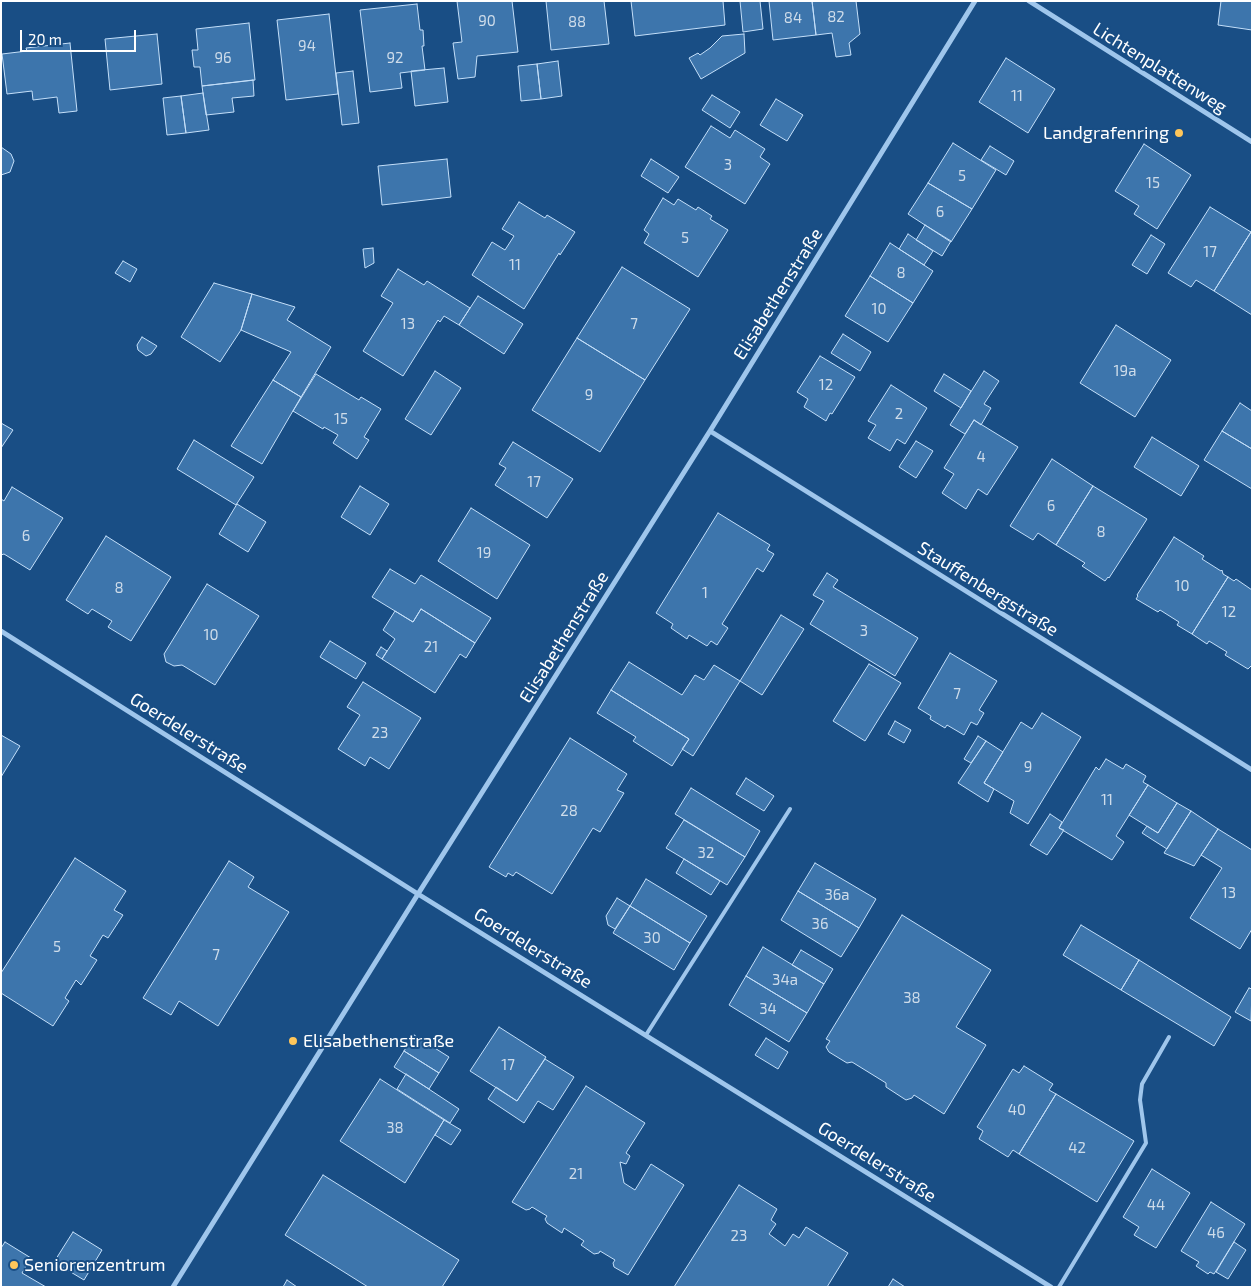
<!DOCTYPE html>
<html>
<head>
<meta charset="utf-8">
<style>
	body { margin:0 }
	#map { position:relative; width:1253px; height:1288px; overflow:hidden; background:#194e85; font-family:"Exo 2",sans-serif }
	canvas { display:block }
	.frame { position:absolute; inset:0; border:2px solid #fff; pointer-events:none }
	.scale { position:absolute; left:20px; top:30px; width:116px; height:22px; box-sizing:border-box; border:2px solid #fff; border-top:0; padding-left:6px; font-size:15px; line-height:18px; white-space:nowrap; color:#fff; -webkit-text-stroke:4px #194e85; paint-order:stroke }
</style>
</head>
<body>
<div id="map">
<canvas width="1253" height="1288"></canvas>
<div class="frame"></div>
<div class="scale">20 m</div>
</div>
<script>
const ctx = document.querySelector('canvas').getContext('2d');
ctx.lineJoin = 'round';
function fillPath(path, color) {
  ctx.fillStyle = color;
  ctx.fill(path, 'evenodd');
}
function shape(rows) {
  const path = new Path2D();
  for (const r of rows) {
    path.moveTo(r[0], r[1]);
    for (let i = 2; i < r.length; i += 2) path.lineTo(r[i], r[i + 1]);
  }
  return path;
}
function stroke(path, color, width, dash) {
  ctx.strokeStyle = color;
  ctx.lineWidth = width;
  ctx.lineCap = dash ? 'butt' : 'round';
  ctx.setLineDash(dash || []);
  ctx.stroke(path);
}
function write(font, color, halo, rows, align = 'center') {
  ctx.font = font + ' "Exo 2",sans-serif';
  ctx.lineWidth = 4;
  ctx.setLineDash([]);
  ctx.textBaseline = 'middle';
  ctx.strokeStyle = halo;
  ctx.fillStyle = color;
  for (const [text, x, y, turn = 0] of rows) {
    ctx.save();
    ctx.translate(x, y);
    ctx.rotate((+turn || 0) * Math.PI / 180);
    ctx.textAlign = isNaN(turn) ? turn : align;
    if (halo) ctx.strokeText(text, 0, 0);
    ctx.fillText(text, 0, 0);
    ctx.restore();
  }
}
const building = shape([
	[457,1,512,1,518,52,477,56,475,77,458,79,453,43,462,42,457,1],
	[546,1,604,1,609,44,551,50,546,1],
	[631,1,723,1,725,25,635,36,631,1],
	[740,1,760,1,763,29,743,32,740,1],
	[769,1,812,1,816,35,773,40,769,1],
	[812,1,856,1,860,34,849,43,851,55,836,57,832,33,816,35,812,1],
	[1221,1,1252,1,1252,30,1218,25,1221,1],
	[417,4,420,30,423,30,424,46,422,46,425,70,400,73,402,88,370,92,360,10,417,4],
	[329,14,338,94,286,100,277,20,329,14],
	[249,23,255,80,202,86,200,67,194,67,192,50,198,50,196,29,249,23],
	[157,34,162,84,110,90,105,39,157,34],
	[744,34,745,53,701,79,689,58,698,53,700,55,710,48,722,36,744,34],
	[70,43,77,111,59,113,57,97,33,100,32,91,7,94,2,54,27,51,26,48,70,43],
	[1006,58,1055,89,1028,133,979,102,1006,58],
	[558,61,562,96,541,99,537,64,558,61],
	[537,64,541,99,521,101,518,66,537,64],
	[444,68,448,102,415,106,411,71,444,68],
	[353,71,359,123,342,125,336,73,353,71],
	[253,80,254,96,232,98,234,112,206,115,202,86,253,80],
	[203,93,209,130,186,133,181,96,203,93],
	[712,95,740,112,730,128,702,110,712,95],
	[181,96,186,133,167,135,163,98,181,96],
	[776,99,803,115,787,141,760,125,776,99],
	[711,126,730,138,735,130,765,149,760,157,770,164,745,204,685,167,711,126],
	[953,143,996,170,972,209,928,183,953,143],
	[1144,144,1191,175,1157,229,1134,214,1139,206,1115,191,1144,144],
	[990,146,1014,161,1006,175,981,160,990,146],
	[1,147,11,154,14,161,10,172,1,175,1,147],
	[447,159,451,197,382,205,378,166,447,159],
	[651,159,679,177,668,193,641,176,651,159],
	[928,183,972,209,951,242,908,214,928,183],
	[663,198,674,205,678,199,696,210,698,207,712,216,710,219,728,230,698,277,644,243,649,234,644,230,663,198],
	[519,202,545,218,547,215,575,232,560,255,559,253,524,309,472,275,492,242,505,250,514,236,502,229,519,202],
	[1210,207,1251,232,1214,291,1196,280,1191,287,1168,273,1210,207],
	[925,225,951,241,942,256,916,240,925,225],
	[1251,232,1252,233,1252,315,1214,291,1251,232],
	[908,234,933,251,924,265,899,249,908,234],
	[1151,235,1165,244,1147,274,1132,265,1151,235],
	[890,243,933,271,913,303,870,276,890,243],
	[373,248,374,263,365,268,363,249,373,248],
	[123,261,137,269,130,282,115,273,123,261],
	[622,267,690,309,645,380,577,338,622,267],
	[398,269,424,285,427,281,470,308,459,325,444,316,440,322,438,320,403,376,363,351,393,303,381,296,398,269],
	[870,276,913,303,888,342,845,316,870,276],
	[214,283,252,294,241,330,220,362,181,337,214,283],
	[252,294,295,307,287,320,331,347,301,397,273,380,291,352,241,330,252,294],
	[478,296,523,324,504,354,459,325,478,296],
	[1116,325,1171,360,1135,417,1080,383,1116,325],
	[843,334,871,352,860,371,831,353,843,334],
	[142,337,157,346,151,354,146,356,138,350,137,345,142,337],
	[577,338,645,380,600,452,532,410,577,338],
	[820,356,855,377,832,414,830,413,826,421,804,407,808,399,797,392,820,356],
	[435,371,461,388,431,435,405,419,435,371],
	[984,371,999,381,984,404,991,408,981,425,974,420,965,434,950,425,984,371],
	[316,374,359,400,361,397,381,409,364,437,369,440,357,459,333,443,338,435,324,427,323,429,293,411,316,374],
	[944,374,971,391,961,408,934,391,944,374],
	[273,380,301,397,262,464,231,446,273,380],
	[891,385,927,408,905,444,897,439,890,451,868,438,876,425,868,421,891,385],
	[1240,403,1252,411,1252,449,1222,431,1240,403],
	[974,420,1018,447,987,495,978,489,966,509,942,493,954,474,944,468,974,420],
	[1,423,13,430,1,448,1,423],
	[1222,431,1252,449,1252,489,1204,460,1222,431],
	[1152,437,1199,466,1181,496,1134,467,1152,437],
	[194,440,254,477,236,505,177,469,194,440],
	[916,441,933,451,916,478,899,467,916,441],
	[513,442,573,479,547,518,495,485,506,468,499,464,513,442],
	[1052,459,1093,486,1056,545,1038,533,1033,540,1010,526,1052,459],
	[360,486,389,504,370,535,341,517,360,486],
	[1093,486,1147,519,1109,578,1108,577,1105,581,1082,566,1085,563,1056,545,1093,486],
	[12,487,63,518,30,570,4,554,1,555,1,499,4,501,12,487],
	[237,504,266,522,248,552,219,534,237,504],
	[471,508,530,545,497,599,438,561,471,508],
	[718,513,770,545,767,550,774,554,763,572,757,568,722,624,728,628,717,645,711,641,707,646,689,635,687,639,671,628,673,624,656,613,718,513],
	[106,536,171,577,131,641,108,627,112,621,92,609,88,614,66,600,106,536],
	[1174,537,1204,556,1202,559,1221,571,1222,570,1223,574,1228,577,1192,634,1177,625,1179,622,1160,610,1158,612,1136,599,1138,596,1137,595,1174,537],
	[390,569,415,584,421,575,491,618,475,643,421,609,413,622,372,597,390,569],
	[827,573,838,580,833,587,918,638,895,676,810,624,824,601,813,595,827,573],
	[1228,577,1234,581,1236,579,1252,590,1252,665,1248,669,1225,655,1227,652,1209,641,1207,644,1192,634,1228,577],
	[207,584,259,616,215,685,182,665,174,666,166,662,164,654,207,584],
	[421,609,475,643,466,658,460,654,435,693,382,659,395,639,383,630,395,611,413,622,421,609],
	[781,615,804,629,762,695,740,681,781,615],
	[330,641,366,663,356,679,320,657,330,641],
	[381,647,387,651,382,659,376,655,381,647],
	[950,653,997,681,979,710,984,713,977,725,971,722,964,735,947,725,945,728,930,719,931,716,918,708,950,653],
	[629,662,682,695,695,675,704,680,714,665,740,681,693,756,682,749,689,739,611,690,629,662],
	[869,664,901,683,865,741,833,721,869,664],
	[363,682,421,718,389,769,370,757,365,766,338,749,360,715,347,707,363,682],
	[611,690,689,739,672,766,633,741,636,737,597,713,611,690],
	[1042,713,1081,737,1028,824,1010,813,1014,801,984,783,1021,722,1032,729,1042,713],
	[895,721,911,730,904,743,888,734,895,721],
	[1,735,20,746,1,777,1,735],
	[978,736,986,741,971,763,964,759,978,736],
	[570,738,627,774,617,790,624,793,600,832,593,828,552,894,516,872,513,876,508,873,506,877,489,867,570,738],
	[986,741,1003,752,984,783,994,789,988,802,958,783,986,741],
	[1106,759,1123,769,1126,764,1146,776,1143,782,1148,785,1116,836,1124,842,1112,860,1059,828,1096,767,1099,770,1106,759],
	[746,778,774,796,764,811,736,794,746,778],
	[1148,785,1177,803,1158,833,1129,815,1148,785],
	[691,788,760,831,745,857,675,814,691,788],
	[1177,803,1191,811,1167,849,1142,833,1147,826,1158,833,1177,803],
	[1191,811,1218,829,1194,866,1164,853,1191,811],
	[1050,814,1062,822,1059,828,1064,830,1047,855,1030,845,1050,814],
	[684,820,745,857,727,885,666,848,684,820],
	[1218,829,1252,850,1252,929,1240,949,1190,918,1222,868,1201,855,1218,829],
	[75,858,126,891,114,910,123,915,108,938,103,935,90,956,97,960,81,985,76,980,65,998,69,1001,53,1026,1,993,1,973,75,858],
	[684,859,720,881,711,895,676,873,684,859],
	[229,861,254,877,248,887,289,912,218,1026,179,1001,171,1015,143,998,229,861],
	[815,863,876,899,859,928,798,891,815,863],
	[646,879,707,916,690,943,630,906,646,879],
	[798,891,859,928,841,957,781,920,798,891],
	[617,898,630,906,615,929,608,925,606,916,617,898],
	[630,906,690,943,674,970,613,933,630,906],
	[902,915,991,970,956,1027,986,1045,944,1114,914,1095,912,1098,906,1100,886,1087,886,1083,852,1062,847,1063,829,1052,826,1047,830,1041,826,1039,902,915],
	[1081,925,1139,960,1121,990,1063,955,1081,925],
	[763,947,824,984,807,1013,746,976,763,947],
	[801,950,833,969,824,984,792,965,801,950],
	[1139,960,1231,1017,1214,1046,1121,990,1139,960],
	[746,976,807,1013,789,1042,729,1005,746,976],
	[1249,988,1252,989,1251,1021,1235,1012,1249,988],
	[499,1027,546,1057,517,1101,470,1071,499,1027],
	[414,1035,449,1057,439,1073,404,1051,414,1035],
	[766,1038,788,1052,778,1069,755,1055,766,1038],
	[404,1051,439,1073,429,1089,394,1067,404,1051],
	[545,1059,574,1077,553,1110,538,1101,524,1123,488,1099,496,1087,517,1101,545,1059],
	[1024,1066,1053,1084,1049,1090,1056,1094,1019,1154,1013,1150,1008,1157,979,1139,983,1131,977,1127,1013,1069,1019,1073,1024,1066],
	[406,1074,459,1109,450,1123,397,1089,406,1074],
	[380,1079,444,1120,405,1183,340,1141,380,1079],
	[586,1086,645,1123,626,1153,630,1156,626,1164,620,1162,624,1183,635,1190,651,1164,684,1185,628,1275,614,1267,613,1263,615,1260,600,1251,599,1253,594,1254,581,1245,584,1241,564,1228,562,1233,547,1223,545,1219,547,1216,532,1207,530,1209,526,1210,512,1202,586,1086],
	[1056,1094,1134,1141,1097,1202,1019,1154,1056,1094],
	[444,1120,461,1130,451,1145,435,1135,444,1120],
	[1152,1169,1190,1193,1156,1248,1134,1235,1139,1227,1123,1217,1152,1169],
	[323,1175,459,1260,442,1287,368,1287,285,1235,323,1175],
	[739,1185,777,1209,771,1220,776,1224,769,1234,785,1246,793,1234,799,1238,806,1227,848,1253,827,1287,674,1287,739,1185],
	[1211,1202,1245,1224,1214,1274,1210,1272,1208,1274,1196,1266,1199,1262,1181,1251,1211,1202],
	[73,1232,102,1250,84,1280,54,1262,73,1232],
	[5,1242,31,1258,22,1273,46,1287,1,1287,1,1248,5,1242],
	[1234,1242,1246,1250,1228,1279,1216,1272,1234,1242],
	[893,1279,905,1287,888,1287,893,1279],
	[287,1280,297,1287,283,1287,287,1280]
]);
fillPath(building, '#3d75ac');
stroke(building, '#c4dff9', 1);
stroke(shape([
	[646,1035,790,809],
	[1059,1287,1146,1143,1140,1100,1142,1084,1169,1037]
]), '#9fc6ec', 4);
stroke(shape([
	[1029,1,1252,142],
	[710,431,1252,770],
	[1,631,418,894,1051,1287],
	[173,1287,418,894,710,431,975,1]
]), '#9fc6ec', 5);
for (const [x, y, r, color] of [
	[1179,133,5,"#ffc65a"],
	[293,1041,5,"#ffc65a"],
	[14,1265,5,"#ffc65a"]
]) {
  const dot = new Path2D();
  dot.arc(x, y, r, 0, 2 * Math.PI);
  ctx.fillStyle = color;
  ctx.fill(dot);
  stroke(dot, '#194e85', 2);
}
write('15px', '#cedcea', null, [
	["82",836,17],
	["84",793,18],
	["90",487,21],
	["88",577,22],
	["94",307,46],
	["96",223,58],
	["92",395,58],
	["11",1017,96],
	["3",728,165],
	["5",962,176],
	["15",1153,183],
	["6",940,212],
	["5",685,238],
	["17",1210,252],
	["11",515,265],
	["8",901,273],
	["10",879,309],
	["13",408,324],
	["7",634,324],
	["19a",1125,371],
	["12",826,385],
	["9",589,395],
	["2",899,414],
	["15",341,419],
	["4",981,457],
	["17",534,482],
	["6",1051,506],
	["8",1101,532],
	["6",26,536],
	["19",484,553],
	["10",1182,586],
	["8",119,588],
	["1",705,593],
	["12",1229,612],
	["3",864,631],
	["10",211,635],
	["21",431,647],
	["7",957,694],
	["23",380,733],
	["9",1028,767],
	["11",1107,800],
	["28",569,811],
	["32",706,853],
	["13",1229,893],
	["36a",837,895],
	["36",820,924],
	["30",652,938],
	["5",57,947],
	["7",216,955],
	["34a",785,980],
	["38",912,998],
	["34",768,1009],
	["17",508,1065],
	["40",1017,1110],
	["38",395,1128],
	["42",1077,1148],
	["21",576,1174],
	["44",1156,1205],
	["46",1216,1233],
	["23",739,1236]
]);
write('18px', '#fff', '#194e85', [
	["Lichtenplattenweg",1160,68,32],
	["Elisabethenstraße",778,294,-58],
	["Stauffenbergstraße",988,589,32],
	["Elisabethenstraße",564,637,-58],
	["Goerdelerstraße",189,733,32],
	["Goerdelerstraße",533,948,32],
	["Goerdelerstraße",877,1162,32]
]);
write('18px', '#fff', '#194e85', [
	["Landgrafenring",1169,133,"right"],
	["Elisabethenstraße",303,1041],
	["Seniorenzentrum",24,1265]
], 'left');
</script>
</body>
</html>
